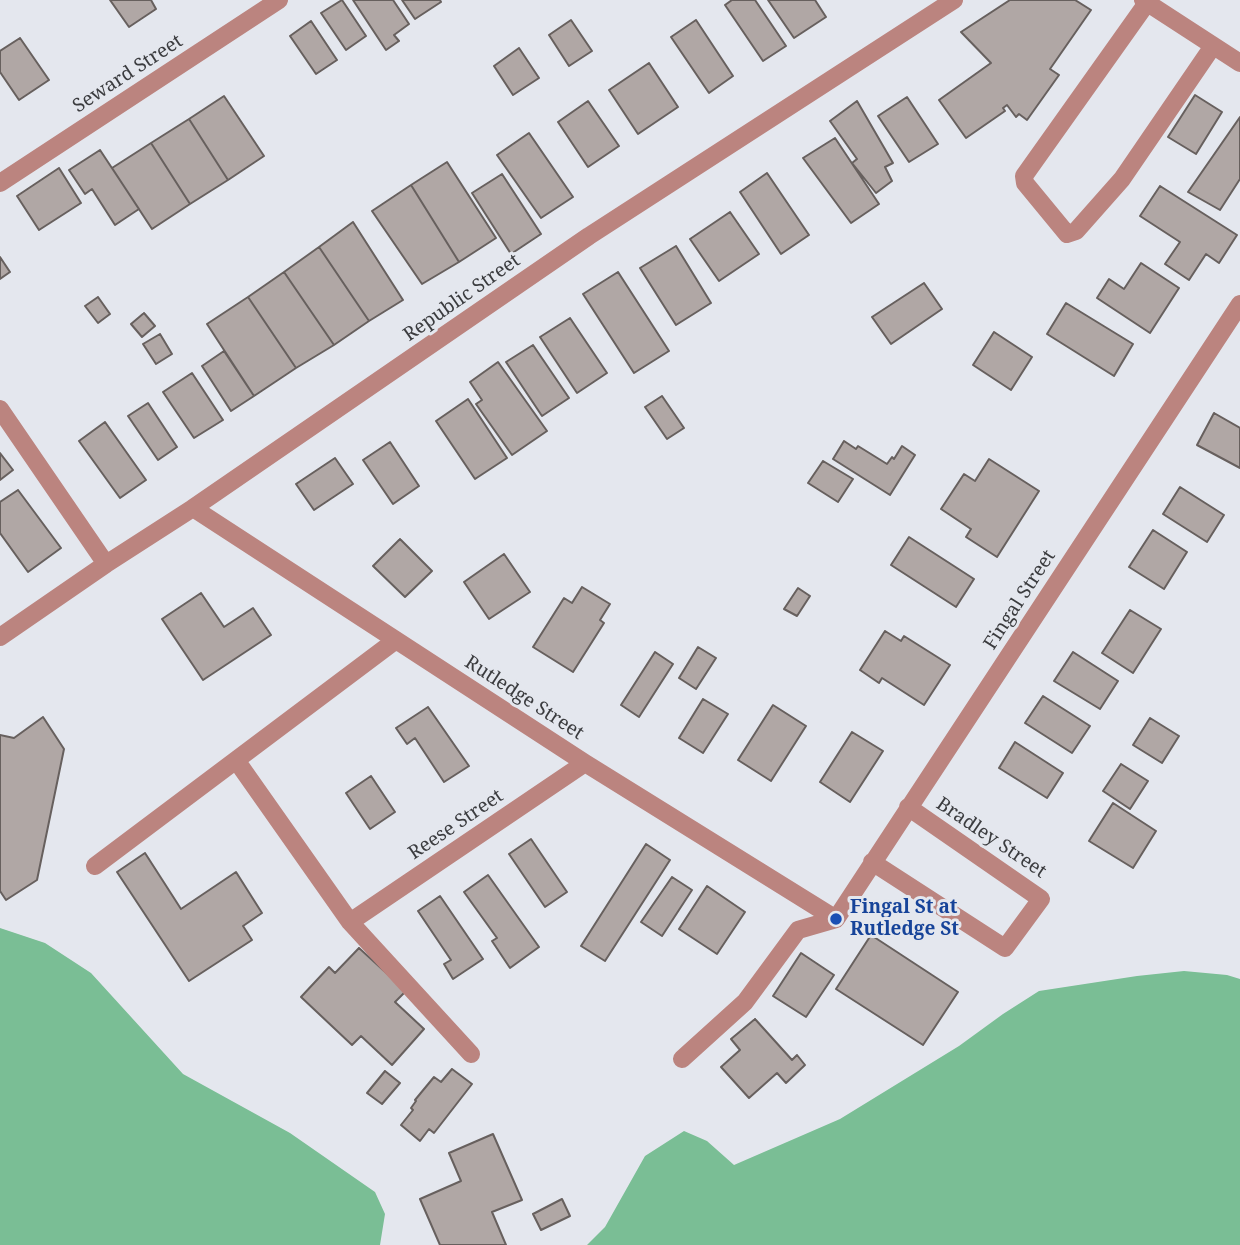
<!DOCTYPE html>
<html>
<head>
<meta charset="utf-8">
<style>
	body { margin:0 }
	canvas { display:block; background:#e4e7ee }
</style>
</head>
<body>
<canvas width="1240" height="1245"></canvas>
<script>
const ctx = document.querySelector('canvas').getContext('2d');
ctx.lineJoin = 'round';
function fillPath(path, color) {
  ctx.fillStyle = color;
  ctx.fill(path, 'evenodd');
}
function shape(rows) {
  const path = new Path2D();
  for (const r of rows) {
    path.moveTo(r[0], r[1]);
    for (let i = 2; i < r.length; i += 2) path.lineTo(r[i], r[i + 1]);
  }
  return path;
}
function stroke(path, color, width, dash) {
  ctx.strokeStyle = color;
  ctx.lineWidth = width;
  ctx.lineCap = dash ? 'butt' : 'round';
  ctx.setLineDash(dash || []);
  ctx.stroke(path);
}
function write(font, color, halo, rows, align = 'center') {
  ctx.font = font + ' "Noto Serif",serif';
  ctx.lineWidth = 6;
  ctx.setLineDash([]);
  ctx.textBaseline = 'middle';
  ctx.strokeStyle = halo;
  ctx.fillStyle = color;
  for (const [text, x, y, turn = 0] of rows) {
    ctx.save();
    ctx.translate(x, y);
    ctx.rotate((+turn || 0) * Math.PI / 180);
    ctx.textAlign = isNaN(turn) ? turn : align;
    if (halo) ctx.strokeText(text, 0, 0);
    ctx.fillText(text, 0, 0);
    ctx.restore();
  }
}
fillPath(shape([
	[0,928,45,943,91,973,183,1074,290,1133,375,1192,385,1214,380,1245,0,1245],
	[1184,971,1227,975,1240,979,1240,1245,587,1245,605,1227,645,1156,684,1131,707,1141,734,1165,840,1119,959,1046,1003,1014,1039,991,1137,976]
]), '#7abe95');
const building = shape([
	[110,0,151,0,156,9,129,27,110,0],
	[342,0,366,36,346,50,321,13,342,0],
	[353,0,393,0,409,24,394,35,399,41,386,50,353,0],
	[402,0,440,0,441,2,415,19,402,0],
	[732,0,755,0,786,46,763,61,725,5,732,0],
	[768,0,815,0,826,17,794,38,768,0],
	[1010,0,1075,0,1091,10,1050,69,1059,75,1027,120,1019,114,1016,117,1007,105,1003,108,1005,111,966,138,939,100,991,63,961,32,1010,0],
	[571,20,592,51,569,66,549,35,571,20],
	[696,20,733,76,709,93,671,37,696,20],
	[311,21,337,60,316,74,290,36,311,21],
	[20,38,49,80,19,100,0,72,0,51,20,38],
	[519,48,539,78,513,95,494,66,519,48],
	[649,63,678,107,638,134,609,90,649,63],
	[1195,95,1222,112,1196,154,1168,137,1195,95],
	[224,96,264,156,228,180,189,119,224,96],
	[907,97,938,144,909,162,878,116,907,97],
	[588,101,619,146,588,167,558,122,588,101],
	[857,101,893,163,885,167,892,181,876,193,852,163,857,159,830,121,857,101],
	[1240,117,1240,179,1220,210,1188,192,1240,117],
	[189,119,228,180,190,204,151,143,189,119],
	[529,133,573,197,541,218,497,155,529,133],
	[835,138,879,204,851,223,803,158,835,138],
	[151,143,190,204,152,229,112,168,151,143],
	[100,150,139,209,115,225,92,189,85,194,69,170,100,150],
	[447,162,496,238,459,262,411,185,447,162],
	[59,168,81,203,39,230,17,196,59,168],
	[767,173,809,235,781,254,740,192,767,173],
	[502,174,541,234,511,254,472,193,502,174],
	[411,185,459,262,422,284,372,211,411,185],
	[1160,186,1237,235,1219,263,1206,254,1189,280,1165,264,1180,242,1140,216,1160,186],
	[730,212,759,254,719,281,690,239,730,212],
	[353,222,403,300,369,321,319,247,353,222],
	[676,246,711,303,676,325,640,268,676,246],
	[319,247,369,321,334,345,284,272,319,247],
	[0,257,10,272,0,279,0,257],
	[1141,263,1179,288,1150,333,1097,298,1109,279,1124,289,1141,263],
	[284,272,334,345,296,368,248,297,284,272],
	[618,272,669,351,634,373,583,294,618,272],
	[924,283,942,309,891,344,872,317,924,283],
	[98,297,110,314,98,323,85,306,98,297],
	[248,297,296,368,254,396,207,324,248,297],
	[1066,303,1133,344,1114,376,1047,334,1066,303],
	[144,313,155,326,142,337,131,324,144,313],
	[570,318,607,373,577,393,540,337,570,318],
	[994,332,1032,357,1011,390,973,365,994,332],
	[160,334,172,354,156,364,143,344,160,334],
	[533,345,569,398,542,416,506,362,533,345],
	[224,351,254,396,231,411,202,366,224,351],
	[498,362,547,431,512,455,476,404,482,400,470,382,498,362],
	[192,373,223,420,194,438,163,392,192,373],
	[662,396,684,428,667,439,645,407,662,396],
	[468,399,507,458,475,479,436,421,468,399],
	[148,403,177,447,158,460,128,416,148,403],
	[1214,413,1240,428,1240,468,1197,445,1214,413],
	[105,422,146,480,120,498,79,441,105,422],
	[844,441,856,449,858,446,887,464,892,457,894,459,902,446,915,455,890,495,833,459,844,441],
	[390,442,419,486,393,504,363,460,390,442],
	[0,453,13,470,0,480,0,453],
	[335,458,353,484,314,510,296,484,335,458],
	[989,459,1039,491,997,557,966,537,971,529,941,509,964,474,975,481,989,459],
	[823,461,853,479,838,502,808,483,823,461],
	[1180,487,1224,515,1207,542,1163,514,1180,487],
	[18,490,61,548,28,572,0,533,0,502,18,490],
	[1153,530,1187,552,1164,589,1129,567,1153,530],
	[909,537,974,579,956,607,891,565,909,537],
	[400,539,432,571,405,597,373,566,400,539],
	[504,554,530,592,489,619,464,582,504,554],
	[582,587,610,604,600,620,604,623,573,672,533,647,564,598,572,603,582,587],
	[798,588,810,596,797,616,784,609,798,588],
	[201,593,224,627,253,608,271,635,203,680,162,619,201,593],
	[1130,610,1161,629,1133,673,1102,653,1130,610],
	[885,631,901,641,904,636,950,665,924,705,882,678,879,683,860,670,885,631],
	[698,647,716,658,696,689,679,678,698,647],
	[655,652,673,664,639,717,621,705,655,652],
	[1073,652,1118,681,1100,709,1054,681,1073,652],
	[1043,696,1090,726,1072,753,1025,723,1043,696],
	[703,699,728,714,703,753,679,738,703,699],
	[773,705,806,726,771,781,738,760,773,705],
	[428,707,469,766,444,782,415,738,407,744,396,728,428,707],
	[43,717,64,749,37,880,6,900,0,891,0,735,14,738,43,717],
	[1150,718,1179,736,1162,763,1133,745,1150,718],
	[852,732,883,751,850,802,820,782,852,732],
	[1015,742,1063,773,1047,798,999,768,1015,742],
	[1121,764,1148,781,1130,809,1103,791,1121,764],
	[371,776,395,812,370,829,346,793,371,776],
	[1113,803,1156,831,1133,868,1089,841,1113,803],
	[531,839,567,892,545,907,509,854,531,839],
	[646,844,670,860,605,961,581,946,646,844],
	[145,853,181,909,236,872,262,913,243,926,252,940,189,981,117,872,145,853],
	[488,875,539,947,510,968,492,941,497,938,464,892,488,875],
	[672,877,692,890,662,936,641,922,672,877],
	[707,886,745,912,717,954,679,929,707,886],
	[440,896,483,959,453,979,444,964,451,960,418,911,440,896],
	[871,935,958,992,923,1045,836,989,871,935],
	[359,948,406,991,395,1002,424,1029,392,1065,361,1036,352,1045,301,997,329,967,335,973,359,948],
	[801,953,834,975,806,1017,773,996,801,953],
	[755,1019,792,1060,797,1055,805,1065,786,1083,777,1073,749,1098,721,1067,740,1050,731,1039,755,1019],
	[452,1069,472,1084,434,1133,429,1129,420,1141,401,1125,413,1110,411,1108,416,1101,415,1100,434,1077,441,1082,452,1069],
	[385,1071,400,1083,382,1104,367,1093,385,1071],
	[493,1134,522,1200,492,1212,506,1245,440,1245,420,1199,461,1181,449,1153,493,1134],
	[562,1199,570,1216,541,1230,533,1214,562,1199]
]);
fillPath(building, '#b0a7a5');
stroke(building, '#67605e', 2);
stroke(shape([
	[1143,0,1240,63],
	[1149,0,1024,176,1025,183,1067,234,1076,231,1122,179,1213,46],
	[0,183,279,0],
	[0,409,106,564],
	[193,508,585,763,836,919],
	[0,637,106,564,193,508,589,236,954,0],
	[236,760,350,922,471,1054],
	[872,862,1005,948,1041,899,908,807],
	[95,866,396,640],
	[836,919,1240,304],
	[350,922,585,763],
	[682,1059,745,1002,798,930,836,919]
]), '#bb847f', 18);
for (const [x, y, r, color] of [
	[836,919,7,"#1a4fb4"]
]) {
  const dot = new Path2D();
  dot.arc(x, y, r, 0, 2 * Math.PI);
  ctx.fillStyle = color;
  ctx.fill(dot);
  stroke(dot, '#e4e7ee', 2.5);
}
write('19px', '#3b3c3f', '#e4e7ee', [
	["Seward Street",128,74,-33],
	["Republic Street",462,298,-35],
	["Fingal Street",1020,600,-57],
	["Rutledge Street",524,698,33],
	["Reese Street",456,825,-34],
	["Bradley Street",991,838,34]
]);
write('bold 19px', '#164399', '#e4e7ee', [
	["Fingal St at",850,908],
	["Rutledge St",850,930]
], 'left');
</script>
</body>
</html>
